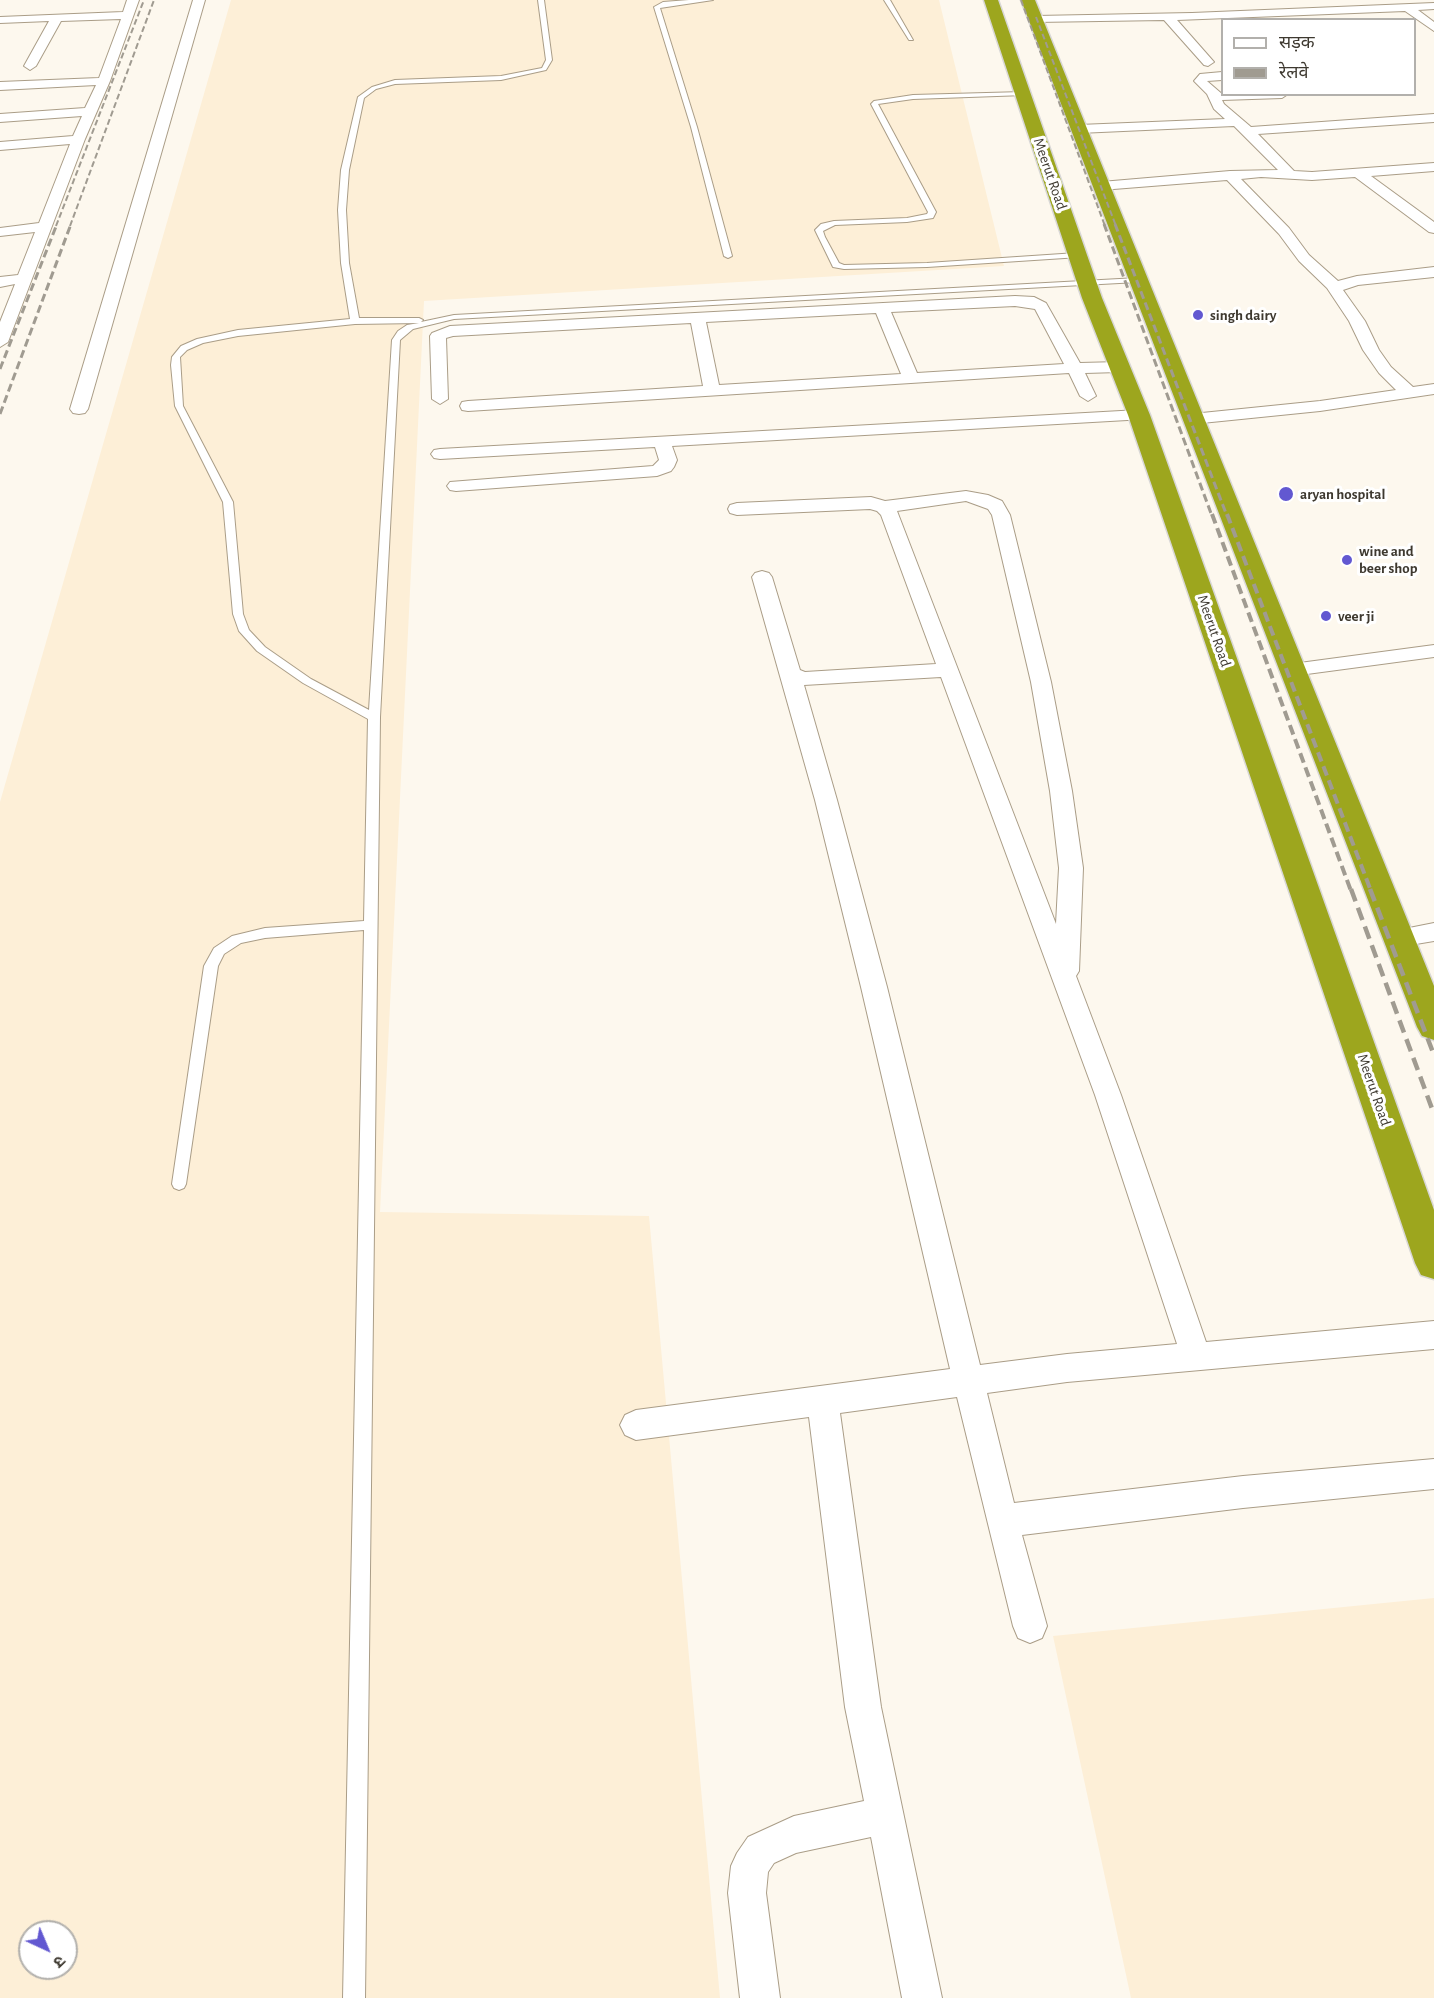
<!DOCTYPE html>
<html>
<head>
<meta charset="utf-8">
<style>
	body { margin:0 }
	#map { position:relative; width:1434px; height:1998px; overflow:hidden; background:#fdf8ee; font-family:"Alegreya Sans","Noto Sans Devanagari",sans-serif }
	canvas { display:block }
	.legend { position:absolute; left:1221px; top:18px; width:195px; height:78px; box-sizing:border-box; background:#fff; border:2px solid #b2b0ac; margin:0; padding:8px 10px; list-style:none; font-size:18px; color:#3e3930 }
	.legend li { display:flex; align-items:center; gap:12px; height:30px }
	.legend b { width:30px; border:2px solid #b2b0ac }
	.north { position:absolute; left:18px; top:1920px; width:60px; height:60px; box-sizing:border-box; background:#fff; border:2px solid #b2b0ac; border-radius:50%; rotate:136deg; font-size:16px; font-weight:700; line-height:24px; text-align:center; color:#3e3930 }
	.north::after { content:''; display:block; margin:auto; width:21px; height:27px; background:#6258d1; clip-path:polygon(50% 0,100% 100%,50% 72%,0 100%) }
</style>
</head>
<body>
<div id="map">
<canvas width="1434" height="1998"></canvas>
<ul class="legend">
<li><b style="height:8px;background:#fff"></b>सड़क</li>
<li><b style="height:8px;background:#a09b91"></b>रेलवे</li>
</ul>
<div class="north">उ</div>
</div>
<script>
const ctx = document.querySelector('canvas').getContext('2d');
ctx.lineJoin = 'round';
function fillPath(path, color) {
  ctx.fillStyle = color;
  ctx.fill(path, 'evenodd');
}
function shape(rows) {
  const path = new Path2D();
  for (const r of rows) {
    path.moveTo(r[0], r[1]);
    for (let i = 2; i < r.length; i += 2) path.lineTo(r[i], r[i + 1]);
  }
  return path;
}
function stroke(path, color, width, dash) {
  ctx.strokeStyle = color;
  ctx.lineWidth = width;
  ctx.lineCap = dash ? 'butt' : 'round';
  ctx.setLineDash(dash || []);
  ctx.stroke(path);
}
function write(font, color, halo, rows, align = 'center') {
  ctx.font = font + ' "Alegreya Sans",sans-serif';
  ctx.lineWidth = 6;
  ctx.setLineDash([]);
  ctx.textBaseline = 'middle';
  ctx.strokeStyle = halo;
  ctx.fillStyle = color;
  for (const [text, x, y, turn = 0] of rows) {
    ctx.save();
    ctx.translate(x, y);
    ctx.rotate((+turn || 0) * Math.PI / 180);
    ctx.textAlign = isNaN(turn) ? turn : align;
    if (halo) ctx.strokeText(text, 0, 0);
    ctx.fillText(text, 0, 0);
    ctx.restore();
  }
}
fillPath(shape([
	[231,0,939,0,1004,266,424,301,380,1212,649,1216,720,1998,0,1998,0,802],
	[30,1932,66,1932,66,1968,30,1968],
	[1434,1598,1434,1998,1131,1998,1053,1636]
]), '#fdefd7');
const lane = shape([
	[538,0,544,0,552,60,546,70,501,80,395,84,376,89,364,98,349,170,346,210,349,263,359,318,419,318,423,320,421,322,454,315,1138,278,1142,280,1138,282,454,319,413,329,400,340,380,717,365,1998,343,1998,364,930,265,938,241,943,224,954,218,966,186,1184,184,1188,179,1190,174,1188,172,1184,204,966,214,948,232,936,265,928,364,921,368,719,303,683,257,651,239,631,233,614,223,502,175,406,171,365,172,357,181,346,197,339,238,330,350,319,341,263,338,210,341,170,358,97,372,87,395,80,501,76,542,68,546,60,538,0],
	[419,323,407,325,398,331,392,340,369,710,311,679,265,647,249,630,243,614,233,502,183,406,180,357,187,350,203,343,238,336,355,324,419,323],
	[689,0,713,0,660,8,697,127,732,256,728,258,724,256,691,127,654,7,663,2,689,0],
	[884,0,890,0,913,40,909,40,884,0],
	[1023,92,1025,95,913,99,878,104,936,212,933,218,907,222,835,225,823,231,825,237,839,263,844,265,927,263,1077,253,1080,253,1080,257,927,267,844,269,833,267,815,230,821,224,834,221,907,218,927,214,928,212,871,104,874,101,913,95,1023,92]
]);
const street = shape([
	[127,0,139,0,110,81,85,139,8,342,0,347,0,322,15,284,0,287,0,277,18,275,35,232,0,236,0,228,39,223,70,144,0,150,0,142,73,136,82,116,0,122,0,114,85,108,96,85,0,90,0,82,99,78,121,19,61,21,36,66,30,70,24,66,49,21,0,23,0,17,123,12,127,0],
	[193,0,205,0,88,409,85,413,79,414,73,413,70,409,193,0],
	[1434,3,1434,9,1418,10,1434,22,1434,31,1405,11,1177,20,1214,62,1208,66,1204,65,1164,20,1036,22,1030,19,1036,16,1192,13,1434,3],
	[1222,72,1222,80,1207,81,1222,94,1288,94,1282,98,1222,100,1224,104,1251,127,1434,114,1434,122,1258,134,1294,171,1312,172,1434,163,1434,171,1371,176,1434,222,1434,233,1429,232,1355,177,1312,180,1261,177,1241,179,1289,228,1309,255,1338,281,1357,276,1434,267,1434,277,1358,285,1343,290,1365,321,1379,350,1391,367,1413,387,1434,384,1434,394,1320,411,1192,424,1186,423,1183,419,1186,415,1192,414,1320,401,1396,390,1379,373,1363,350,1349,321,1327,288,1299,261,1279,234,1227,180,1101,190,1094,186,1101,182,1230,171,1278,170,1234,126,1079,133,1073,129,1079,125,1225,119,1214,109,1207,94,1194,81,1200,74,1222,72],
	[1015,296,1034,297,1046,303,1080,363,1119,362,1127,367,1119,372,1085,373,1096,396,1088,401,1080,396,1069,373,468,411,462,410,460,406,462,402,468,401,703,386,691,323,453,336,446,338,448,399,440,404,432,399,430,336,432,333,450,326,1015,296],
	[1015,306,1035,309,1064,364,917,373,891,312,1015,306],
	[876,313,901,374,719,385,706,322,876,313],
	[1139,410,1145,411,1148,415,1145,419,672,446,677,460,674,467,671,471,657,476,456,491,450,490,447,486,450,482,653,466,659,460,655,447,440,459,434,458,431,454,434,450,440,449,1139,410],
	[966,491,988,495,1002,501,1010,515,1051,682,1072,791,1083,868,1079,971,1076,976,1121,1095,1206,1342,1434,1321,1434,1349,1067,1382,987,1393,1014,1503,1243,1476,1434,1459,1434,1489,1243,1508,1022,1535,1047,1626,1042,1638,1030,1643,1018,1638,1013,1626,957,1397,840,1413,881,1707,942,1998,902,1998,871,1837,796,1853,774,1863,768,1872,766,1893,780,1998,740,1998,728,1893,731,1866,737,1853,748,1837,794,1816,864,1801,845,1707,809,1417,636,1440,625,1435,620,1425,625,1415,636,1410,950,1369,861,987,815,800,752,577,755,573,762,571,769,573,772,577,800,670,805,672,936,664,881,515,877,511,870,509,737,515,730,513,728,509,730,505,737,503,871,497,885,501,966,491],
	[966,501,988,509,992,515,1031,682,1050,791,1059,868,1056,924,897,511,966,501],
	[941,677,1095,1095,1177,1344,1067,1354,980,1365,887,987,837,800,804,685,941,677],
	[1434,645,1434,657,1292,676,1285,675,1282,670,1285,665,1292,664,1434,645],
	[1434,923,1434,941,1398,947,1389,944,1386,938,1389,932,1434,923]
]);
const highway = shape([
	[984,0,998,0,1102,298,1150,415,1434,1210,1434,1279,1421,1275,1415,1263,1128,415,1082,298,984,0],
	[1021,0,1035,0,1434,986,1434,1040,1422,1036,1417,1027,1021,0]
]);
stroke(lane, '#aa9d87', 2);
stroke(street, '#aa9d87', 2);
stroke(highway, '#d8d7d6', 3);
fillPath(lane, '#fff');
fillPath(street, '#fff');
fillPath(highway, '#9da61e');
stroke(shape([
	[1021,0,1105,226],
	[1036,17,1116,226],
	[56,226,144,0],
	[70,226,154,0]
]), '#a09b91', 2, [6, 3]);
stroke(shape([
	[1104,224,1212,516],
	[1115,224,1227,516],
	[0,369,57,224],
	[0,414,71,224]
]), '#a09b91', 3, [8, 4]);
stroke(shape([
	[1212,514,1351,891],
	[1227,514,1371,891]
]), '#a09b91', 4, [10, 5]);
stroke(shape([
	[1351,889,1434,1114],
	[1370,889,1434,1055]
]), '#a09b91', 4.5, [13, 7]);
for (const [x, y, r, color] of [
	[1198,315,6,"#6258d1"],
	[1286,494,8,"#6258d1"],
	[1347,560,6,"#6258d1"],
	[1326,616,6,"#6258d1"]
]) {
  const dot = new Path2D();
  dot.arc(x, y, r, 0, 2 * Math.PI);
  ctx.fillStyle = color;
  ctx.fill(dot);
  stroke(dot, '#fff', 2);
}
write('15px', '#3e3930', '#fff', [
	["Meerut Road",1050,174,71],
	["Meerut Road",1214,631,71],
	["Meerut Road",1374,1090,71]
]);
write('bold 15px', '#3e3930', '#fff', [
	["singh dairy",1210,315],
	["aryan hospital",1300,494],
	["wine and",1359,551],
	["beer shop",1359,568],
	["veer ji",1338,616]
], 'left');
</script>
</body>
</html>
